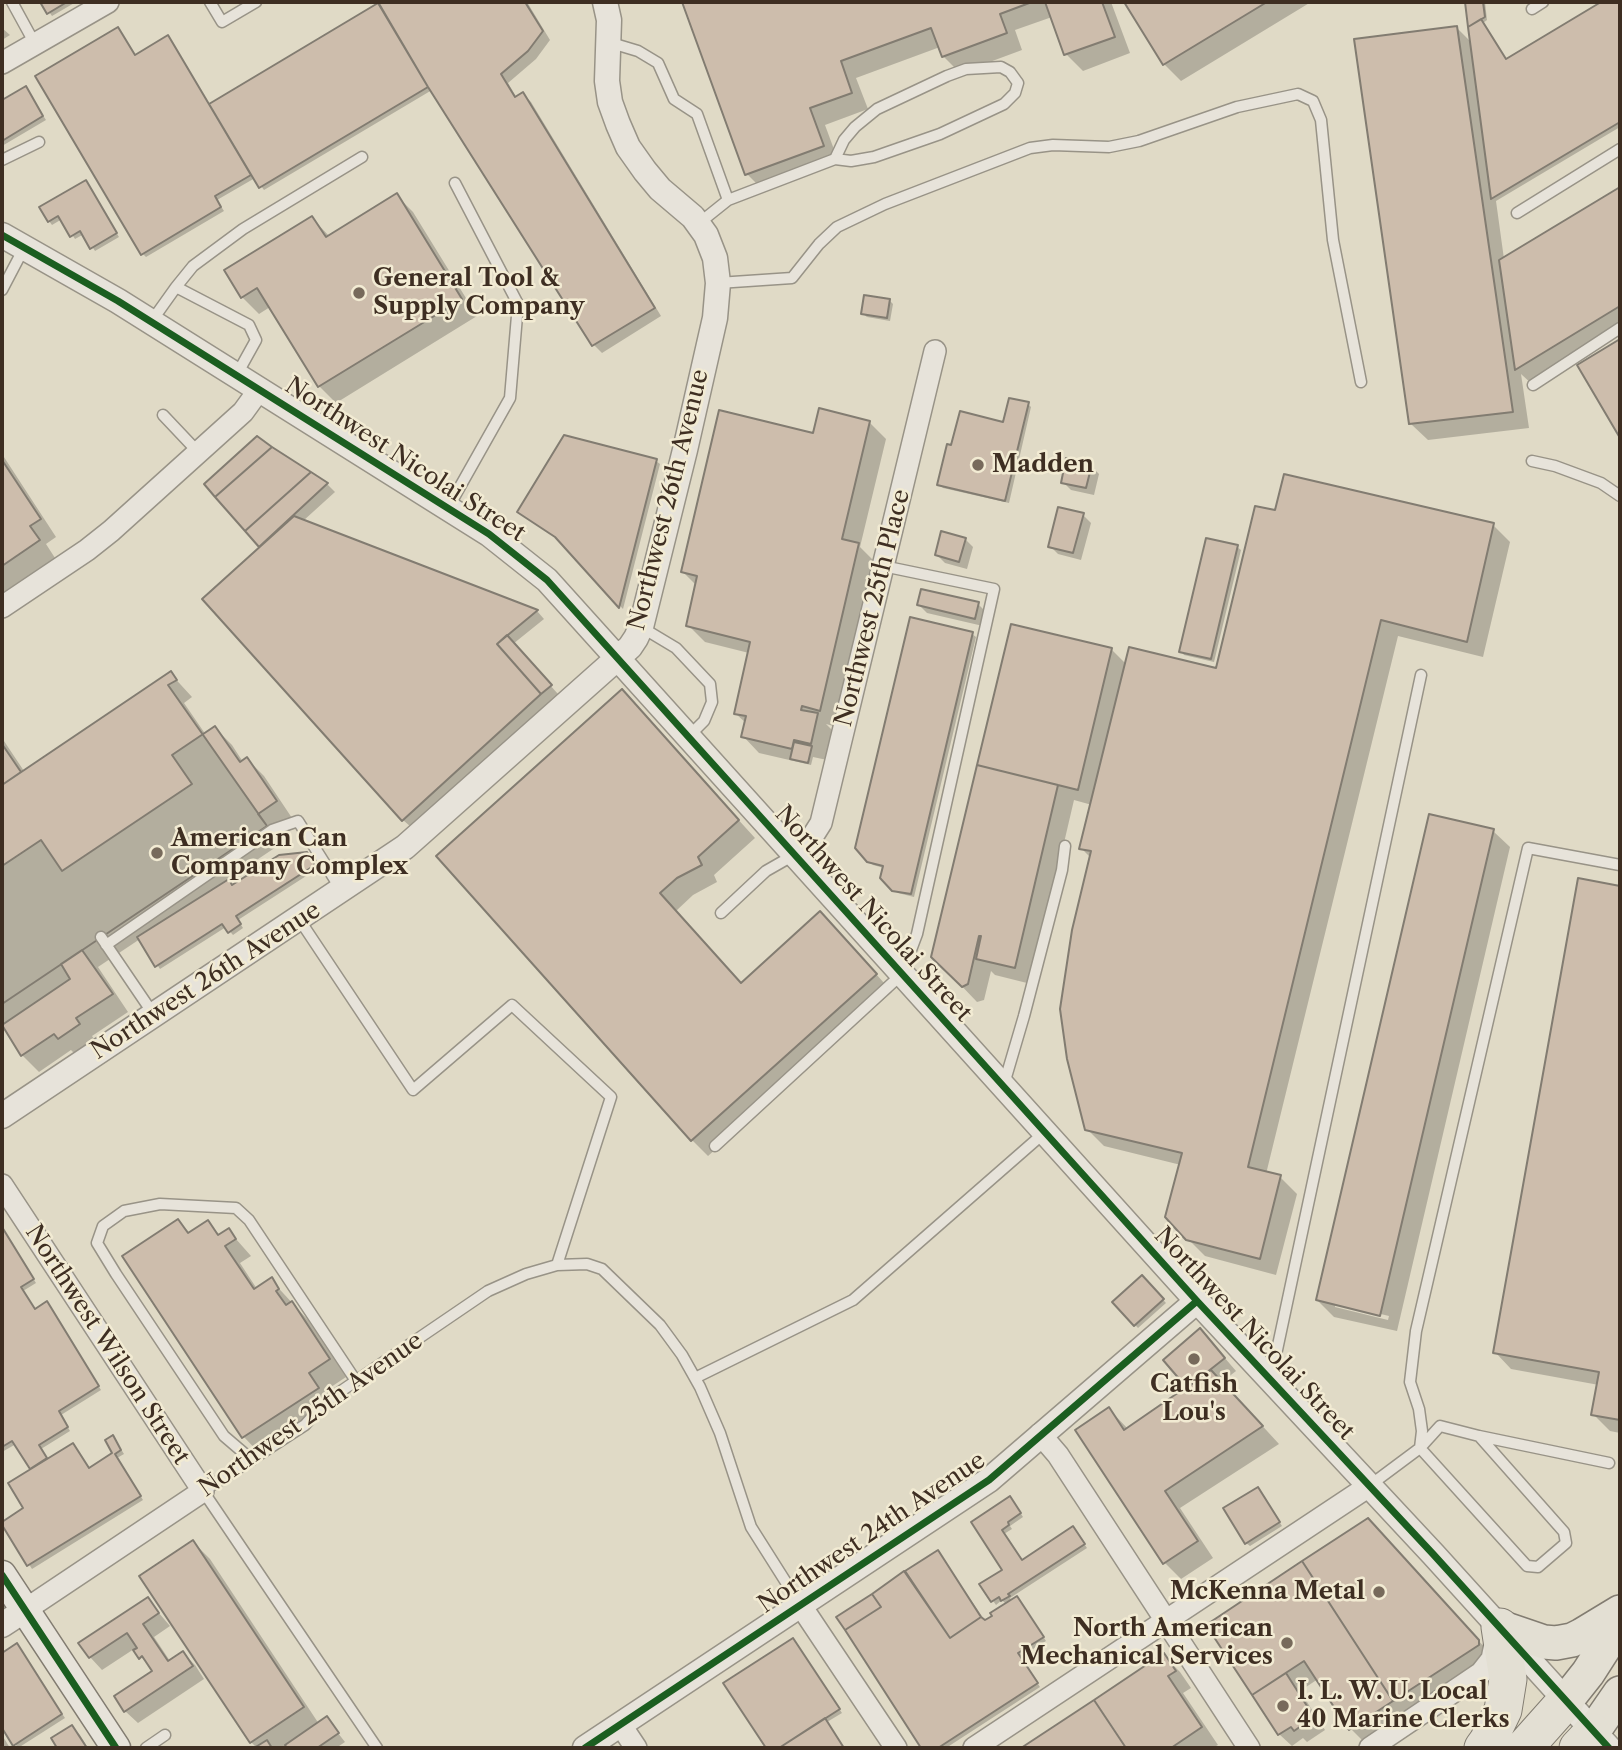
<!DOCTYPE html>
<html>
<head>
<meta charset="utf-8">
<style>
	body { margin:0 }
	#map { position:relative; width:1622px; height:1750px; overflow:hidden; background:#e0dac6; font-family:"Libre Caslon Text",serif }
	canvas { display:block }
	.frame { position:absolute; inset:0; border:4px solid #3e2e22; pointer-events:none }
</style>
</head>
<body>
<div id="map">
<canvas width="1622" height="1750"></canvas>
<div class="frame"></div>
</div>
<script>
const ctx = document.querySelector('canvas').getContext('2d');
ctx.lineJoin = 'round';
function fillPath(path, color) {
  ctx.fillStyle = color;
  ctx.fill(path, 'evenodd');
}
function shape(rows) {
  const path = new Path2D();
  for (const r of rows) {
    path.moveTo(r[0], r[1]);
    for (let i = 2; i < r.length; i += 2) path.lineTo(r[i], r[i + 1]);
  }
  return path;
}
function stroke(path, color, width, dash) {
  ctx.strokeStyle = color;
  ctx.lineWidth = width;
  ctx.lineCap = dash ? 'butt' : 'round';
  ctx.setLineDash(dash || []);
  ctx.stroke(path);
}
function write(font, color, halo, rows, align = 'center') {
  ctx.font = font + ' "Libre Caslon Text",serif';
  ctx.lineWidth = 5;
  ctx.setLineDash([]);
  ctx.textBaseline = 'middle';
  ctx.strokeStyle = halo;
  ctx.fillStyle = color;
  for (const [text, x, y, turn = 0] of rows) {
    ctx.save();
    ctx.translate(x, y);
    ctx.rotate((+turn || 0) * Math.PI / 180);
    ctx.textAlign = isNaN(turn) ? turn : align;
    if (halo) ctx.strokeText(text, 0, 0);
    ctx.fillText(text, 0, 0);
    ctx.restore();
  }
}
fillPath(shape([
	[42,2,76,2,52,16],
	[379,2,527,2,550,40,536,59,508,83,517,98,523,94,531,102,661,316,602,353,594,345,432,90,264,190,255,178,217,200,224,211,146,257,143,254,135,57,209,106,380,4],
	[684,2,1111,2,1130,53,1083,71,1066,54,1052,17,1015,30,1022,50,960,73,943,56,940,47,856,78,868,109,825,125,839,163,764,191,747,174],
	[1126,2,1311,2,1181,81,1164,64],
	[1466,2,1485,2,1487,20,1483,23,1506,61,1605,2,1620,2,1620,127,1496,201,1504,259,1620,189,1620,332,1533,385,1521,374,1529,428,1428,440,1411,424,1457,28,1471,42],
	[2,28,10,35,2,40],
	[25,88,46,120,2,146,2,102],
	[86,182,119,237,95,251,84,234,75,239,62,219,52,225,49,221],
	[397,196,413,212,477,316,336,403,319,386,270,307,259,314,242,297,312,218,330,237],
	[889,300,893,304,890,321,867,317,863,314],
	[1028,404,1031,407,1009,503,943,488,939,484],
	[869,422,886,439,860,547,875,562,837,727,826,724,834,732,827,760,813,757,811,765,759,753,743,736,746,723,736,714,749,653,705,642,688,625,697,586,683,572,815,435],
	[257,439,327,484,335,492,303,521,537,611,544,619,513,644,558,694,411,827,403,820,261,547,206,485],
	[2,454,56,537,46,544,55,558,2,593],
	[656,461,660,464,623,609,559,540],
	[1091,466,1099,474,1094,495,1071,490,1063,482],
	[1276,512,1493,525,1510,542,1483,657,1398,636,1266,1174,1280,1177,1297,1194,1276,1275,1205,1256,1188,1239,1181,1165,1104,1146,1087,1129,1091,858,1081,848,1092,805,1074,800,1031,984,995,975,991,971,984,1000,977,1002,933,956,1111,649,1127,665,1217,670],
	[1083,515,1091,523,1081,560,1058,554,1050,546],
	[965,539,973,547,967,569,945,563,937,555],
	[1237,547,1241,550,1214,662,1184,655,1181,651],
	[978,604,986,612,983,626,927,613,919,605],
	[972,634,976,637,914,897,898,893,882,878,884,868,873,865,869,861],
	[170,673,192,697,184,703,206,735,215,728,232,745,243,762,247,759,264,776,292,818,274,831,282,843,227,880,233,886,307,854,317,869,238,920,243,928,233,935,226,927,160,969,140,939,98,967,128,1012,92,1036,96,1042,76,1055,71,1050,39,1072,22,1055,5,1029,2,1032,2,738,24,771],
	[622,692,755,838,714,875,717,882,693,895,676,911,742,984,837,930,892,992,708,1156,692,1140],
	[1493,831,1510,847,1397,1331,1334,1317,1317,1300],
	[1335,1303,1389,1316,1388,1320,1335,1307],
	[1579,880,1620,888,1620,1433,1610,1431,1593,1414,1599,1385,1511,1369,1495,1352],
	[178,1221,190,1233,207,1222,221,1236,228,1230,251,1256,240,1263,257,1289,271,1280,308,1320,346,1377,325,1391,334,1405,260,1454,244,1437,124,1256],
	[2,1228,36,1283,23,1291,35,1310,50,1307,101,1390,61,1415,70,1431,41,1449,48,1460,90,1470,115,1454,116,1441,124,1454,117,1458,143,1500,32,1569,6,1528,2,1531,2,1524,26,1509,32,1470,16,1444,2,1452],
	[1142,1277,1166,1303,1138,1328,1114,1303],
	[1212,1343,1236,1371,1222,1382,1279,1444,1180,1508,1213,1558,1181,1579,1164,1562,1109,1409,1128,1429,1189,1387],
	[1261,1492,1282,1526,1250,1546,1246,1543],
	[1013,1501,1023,1517,1010,1526,1012,1529,1004,1534,1023,1561,1076,1532,1087,1548,1010,1598,1012,1601,1020,1601,1046,1641,1020,1657,1040,1687,946,1748,923,1748,839,1618,938,1552,986,1622,1007,1605,1002,1600,996,1605,982,1585,1004,1570,973,1522],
	[1385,1537,1495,1659,1367,1745,1351,1729,1318,1679,1300,1691,1325,1730,1307,1742,1303,1738,1292,1746,1279,1734,1208,1625],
	[193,1542,210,1559,319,1724,327,1719,345,1742,336,1748,289,1748,287,1746,284,1748,257,1748,251,1742,141,1577],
	[147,1599,170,1626,154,1637,170,1661,183,1653,195,1665,204,1679,138,1723,125,1711,154,1671,134,1649,102,1670,90,1657],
	[796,1644,842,1713,827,1722,844,1748,768,1748,726,1684],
	[16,1646,65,1718,18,1748,2,1725,2,1655],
	[1163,1655,1180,1672,1191,1688,1183,1693,1218,1745,1212,1748,1024,1748],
	[72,1727,80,1735,88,1748,60,1748,54,1739],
	[2,1735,10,1748,2,1748]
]), '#0003');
const building = shape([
	[40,2,67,2,47,14,40,2],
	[378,2,525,2,543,31,528,51,501,74,515,97,523,92,655,308,592,346,428,87,378,2],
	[682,2,1032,2,1000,14,1007,33,942,57,931,28,841,61,852,93,810,108,824,146,745,175,682,2],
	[1045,2,1102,2,1115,37,1064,55,1045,2],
	[1124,2,1267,2,1163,65,1124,2],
	[1465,2,1483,2,1485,17,1468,27,1465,2],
	[1601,2,1620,2,1620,122,1491,199,1468,27,1481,19,1506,59,1601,2],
	[378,3,428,87,259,188,209,104,378,3],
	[1457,26,1513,412,1409,424,1354,39,1457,26],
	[118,27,135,55,168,35,251,175,215,196,221,207,141,255,35,76,118,27],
	[26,86,43,116,2,141,2,100,26,86],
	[86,180,117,233,90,249,80,231,70,237,58,216,48,222,39,207,86,180],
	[1620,187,1620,306,1515,370,1499,260,1620,187],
	[397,193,462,299,318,387,257,288,241,298,224,270,312,216,326,237,397,193],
	[864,295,890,299,887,318,861,314,864,295],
	[1620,339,1620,438,1577,365,1620,339],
	[1009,398,1029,402,1005,501,937,485,947,444,951,445,960,411,1003,422,1009,398],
	[819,408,870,421,842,539,859,543,820,711,802,706,801,710,818,713,811,744,794,740,792,749,741,737,746,716,734,714,750,642,686,626,697,576,681,572,719,410,813,433,819,408],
	[564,435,657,459,619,608,555,537,517,512,564,435],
	[257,436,272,447,215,497,204,484,257,436],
	[272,447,311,472,245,531,215,497,272,447],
	[1066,458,1092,464,1086,488,1061,483,1066,458],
	[2,460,41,519,30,526,40,540,2,566,2,460],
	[311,472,328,483,259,547,245,531,311,472],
	[1284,474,1494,523,1467,642,1381,620,1248,1167,1281,1175,1260,1259,1186,1240,1165,1217,1182,1153,1085,1130,1067,1059,1060,1009,1072,930,1091,851,1079,849,1129,647,1216,668,1255,506,1275,510,1284,474],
	[1058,507,1084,513,1073,553,1048,547,1058,507],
	[294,516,538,610,497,644,541,694,402,821,202,599,294,516],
	[941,531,966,538,959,562,935,555,941,531],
	[1206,538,1238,545,1211,659,1179,652,1206,538],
	[921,589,979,602,975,619,917,605,921,589],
	[910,617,973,632,911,894,892,891,880,878,883,866,867,862,855,848,910,617],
	[1011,624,1112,648,1078,790,977,765,1011,624],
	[507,635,552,685,541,694,497,644,507,635],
	[171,671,177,680,168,685,267,826,2,1004,2,785,171,671],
	[622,689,739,820,698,857,702,865,677,878,660,893,741,983,820,911,877,974,691,1141,436,856,622,689],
	[215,726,240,762,247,757,277,801,258,814,267,826,2,1004,2,866,41,840,62,871,192,784,172,755,215,726],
	[794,742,812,746,808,763,790,759,794,742],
	[2,744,21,772,2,785,2,744],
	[977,765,1058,785,1015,968,976,959,981,936,979,936,968,984,962,987,931,957,977,765],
	[1429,814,1494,829,1380,1316,1316,1300,1429,814],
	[307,852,315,865,236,916,241,924,228,933,222,924,155,967,137,937,229,879,232,885,279,855,307,852],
	[1578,878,1620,886,1620,1420,1591,1415,1599,1372,1493,1353,1578,878],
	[82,950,113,994,76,1018,80,1024,58,1039,54,1034,21,1056,2,1025,70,979,61,964,82,950],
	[178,1219,188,1233,208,1220,218,1235,229,1228,236,1239,225,1246,254,1289,272,1277,279,1289,276,1291,286,1305,292,1301,330,1359,309,1373,319,1388,242,1438,122,1256,178,1219],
	[2,1227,34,1279,21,1287,35,1309,47,1301,99,1386,59,1411,68,1427,39,1445,47,1458,30,1469,12,1441,2,1447,2,1227],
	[1142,1275,1164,1299,1134,1326,1112,1302,1142,1275],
	[1200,1328,1225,1358,1187,1388,1163,1360,1200,1328],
	[1211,1370,1263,1426,1165,1491,1198,1541,1163,1564,1075,1430,1109,1407,1124,1430,1211,1370],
	[113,1435,121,1450,115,1454,141,1496,27,1566,2,1525,2,1522,23,1508,8,1483,73,1443,89,1468,112,1453,105,1440,113,1435],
	[1258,1487,1280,1522,1245,1544,1223,1508,1258,1487],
	[1010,1496,1021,1513,1008,1522,1009,1525,1002,1530,1022,1560,1073,1526,1085,1544,1008,1594,1010,1596,1001,1601,999,1597,991,1602,979,1584,1002,1570,971,1522,1010,1496],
	[1368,1518,1479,1640,1479,1645,1393,1701,1302,1561,1368,1518],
	[193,1540,304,1707,250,1743,139,1576,193,1540],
	[938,1550,981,1617,950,1638,905,1571,938,1550],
	[1302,1561,1393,1701,1349,1730,1304,1661,1252,1695,1206,1625,1302,1561],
	[904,1571,950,1638,981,1617,985,1620,992,1616,990,1613,1017,1596,1044,1637,1018,1653,1038,1683,938,1748,921,1748,845,1630,881,1607,872,1594,904,1571],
	[872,1594,881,1607,845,1630,836,1617,872,1594],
	[148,1597,159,1613,143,1624,168,1661,183,1651,193,1666,124,1712,114,1696,152,1671,142,1656,139,1659,133,1650,137,1648,127,1633,89,1658,78,1643,148,1597],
	[793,1638,840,1709,779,1748,766,1748,723,1683,793,1638],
	[17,1643,62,1714,13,1746,2,1728,2,1653,17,1643],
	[1164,1653,1176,1671,1168,1676,1202,1727,1171,1748,1126,1748,1094,1700,1164,1653],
	[1286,1673,1314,1717,1294,1731,1291,1727,1278,1735,1252,1695,1286,1673],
	[1094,1700,1126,1748,1021,1748,1094,1700],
	[327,1716,339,1733,317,1748,287,1748,285,1745,327,1716],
	[825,1718,844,1748,779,1748,825,1718],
	[72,1725,87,1748,57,1748,51,1738,72,1725],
	[267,1740,272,1748,254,1748,267,1740]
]);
fillPath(building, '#cdbdac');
stroke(building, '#827c71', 2);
const service = shape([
	[12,2,35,44],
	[210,2,222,22,256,2],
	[1532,9,1543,2],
	[608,42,638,51,658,63,674,99,697,114,728,200,698,224],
	[2,160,39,142],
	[728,200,835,159,844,140,855,127,877,109,947,76,966,69,1001,67,1010,72,1018,83,1015,93,1004,104,940,134,874,157,851,161,835,159],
	[1517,213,1620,149],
	[718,283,792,278,819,244,837,227,885,204,1030,148,1053,145,1109,147,1139,141,1237,107,1298,94,1313,101,1321,120,1333,240,1361,382],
	[176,287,193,266,243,229,362,157],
	[2,290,24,248],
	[151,322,176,287,249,325,256,340,236,376],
	[1533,385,1620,328],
	[163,415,198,452],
	[1532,461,1555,466,1601,483,1620,496],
	[448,508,510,398,518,304,455,183],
	[641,627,676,648,710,684,712,702,704,721,688,737],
	[721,913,766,871,794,855],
	[299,919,413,1090,512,1005,611,1097,557,1265],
	[101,937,154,1015],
	[106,945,272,830,298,821,342,891],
	[1004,1084,1024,1016,1062,870,1065,846],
	[715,1146,902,974,917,934,994,589,883,566],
	[695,1378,853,1300,1044,1133],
	[1271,1378,1421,675],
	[1479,1436,1609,1463],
	[1420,1448,1422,1431,1419,1409,1410,1382,1416,1331,1528,848,1620,865],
	[252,1460,224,1436,116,1274,97,1243,103,1226,124,1211,160,1204,236,1208,249,1220,356,1381],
	[1369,1486,1420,1448,1527,1566,1538,1567,1566,1543,1564,1532,1479,1436,1440,1426,1420,1448],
	[146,1748,165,1735],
	[377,1748,203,1491,305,1425,325,1402,488,1291,526,1274,557,1265,587,1264,602,1269,660,1325,682,1355,700,1387,720,1433,751,1527,801,1606]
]);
const minor = shape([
	[2,63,108,2],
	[2,607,87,550,111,531,243,412,259,390],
	[796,858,809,842,821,823,935,351],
	[2,1185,203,1491,25,1610],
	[1040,1434,1058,1455,1249,1748],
	[801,1606,896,1748],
	[620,1724,636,1748],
	[974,1748,1369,1486],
	[1370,1748,1481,1673,1492,1659,1496,1639]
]);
const tertiary = shape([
	[2,235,118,301,489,534,547,580,1197,1301,1433,1554,1609,1748],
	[2,1116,405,847,630,647,636,638,641,627,685,450,715,318,718,283,715,258,706,235,693,217,660,189,645,171,628,147,618,124,610,102,607,81,609,20,605,2],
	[2,1625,25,1610],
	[585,1748,989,1480,1197,1301]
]);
const secondary = shape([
	[2,1575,116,1748]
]);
const trunk = shape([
	[1500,1627,1544,1642,1556,1643,1572,1640,1582,1635,1620,1612],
	[1565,1702,1588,1673,1615,1631,1620,1617],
	[1593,1732,1620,1693]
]);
const motorway = shape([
	[1483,1748,1488,1741,1503,1710,1508,1679,1500,1627],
	[1524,1748,1565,1702],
	[1578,1748,1593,1732]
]);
stroke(service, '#989387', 13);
stroke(minor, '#989387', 24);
stroke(tertiary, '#989387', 27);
stroke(secondary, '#827c71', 31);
stroke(trunk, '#827c71', 36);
stroke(motorway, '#827c71', 39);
stroke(service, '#e7e3da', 10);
stroke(minor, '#e7e3da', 21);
stroke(tertiary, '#e7e3da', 24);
stroke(secondary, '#e7e3da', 28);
stroke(trunk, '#e3dfd3', 33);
stroke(motorway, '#e3dfd3', 37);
stroke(shape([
	[2,235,118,301,489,534,547,580,1197,1301,1433,1554,1609,1748],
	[2,1575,116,1748],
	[585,1748,989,1480,1197,1301]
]), '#1b5e20', 7);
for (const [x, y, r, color] of [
	[359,293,7,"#776a5b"],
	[978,465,7,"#776a5b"],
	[157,853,7,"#776a5b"],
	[1194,1359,7,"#776a5b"],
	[1379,1592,7,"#776a5b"],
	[1287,1643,7,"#776a5b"],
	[1283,1706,7,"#776a5b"]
]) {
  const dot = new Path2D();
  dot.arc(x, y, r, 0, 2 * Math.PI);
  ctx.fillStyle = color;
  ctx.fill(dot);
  stroke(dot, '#f2ebd3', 2.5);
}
write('bold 24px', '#3e2e22', '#f2ebd3', [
	["General Tool &",373,279],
	["Supply Company",373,307],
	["Madden",992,465],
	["American Can",171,839],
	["Company Complex",171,867],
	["Catfish",1194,1385,"center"],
	["Lou's",1194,1413,"center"],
	["McKenna Metal",1365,1592,"right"],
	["North American",1273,1629,"right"],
	["Mechanical Services",1273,1657,"right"],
	["I. L. W. U. Local",1297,1692],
	["40 Marine Clerks",1297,1720]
], 'left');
write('24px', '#3e2e22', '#f2ebd3', [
	["Northwest Nicolai Street",405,460,33],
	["Northwest 26th Avenue",669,500,-76],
	["Northwest 25th Place",873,608,-76],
	["Northwest Nicolai Street",873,914,48],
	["Northwest 26th Avenue",206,981,-33],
	["Northwest Nicolai Street",1254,1334,47],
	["Northwest Wilson Street",107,1345,57],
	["Northwest 25th Avenue",311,1415,-35],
	["Northwest 24th Avenue",872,1533,-34]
]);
</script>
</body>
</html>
